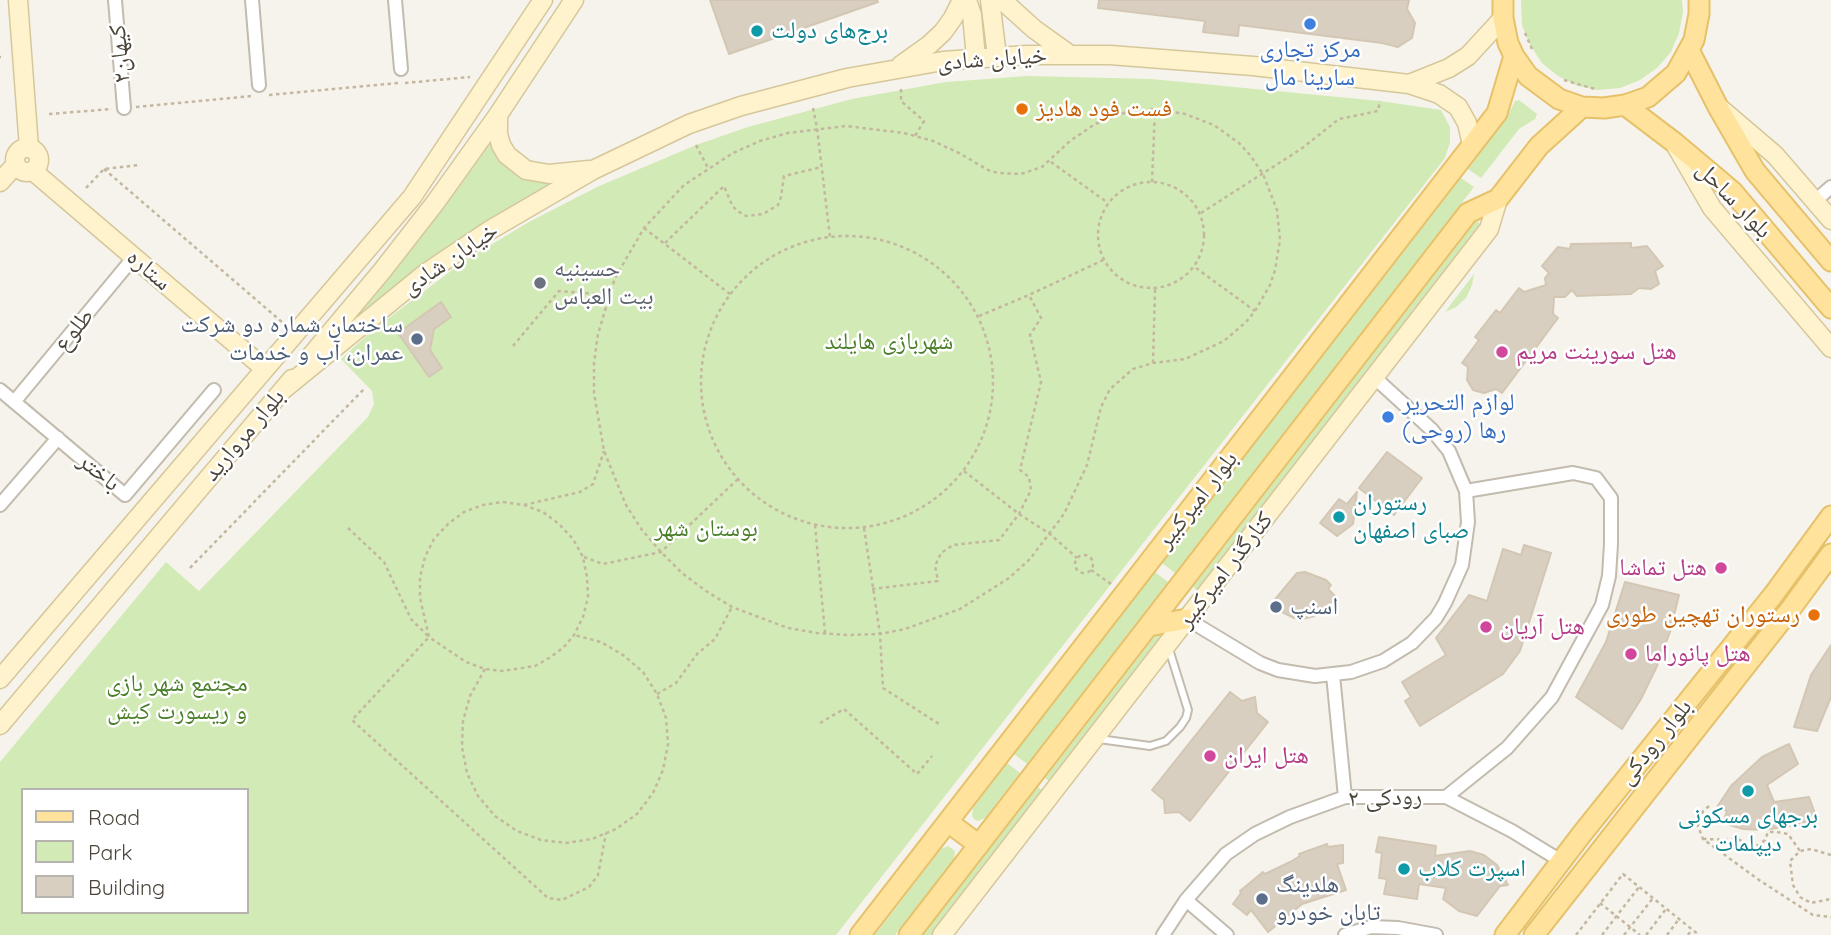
<!DOCTYPE html>
<html>
<head>
<meta charset="utf-8">
<style>
	body { margin:0 }
	#map { position:relative; width:1831px; height:935px; overflow:hidden; background:#f6f3ec; font-family:Quicksand,sans-serif }
	canvas { display:block }
	.legend { position:absolute; left:21px; top:788px; width:228px; height:126px; box-sizing:border-box; background:#fff; border:2px solid #b7b4b0; margin:0; padding:9px 12px; list-style:none; font-size:21px; color:#4b4439 }
	.legend li { display:flex; align-items:center; gap:14px; height:35px }
	.legend b { width:35px; border:2px solid #b7b4b0 }
</style>
</head>
<body>
<div id="map">
<canvas width="1831" height="935"></canvas>
<ul class="legend">
<li><b style="height:9px;background:#ffe39c"></b>Road</li>
<li><b style="height:19px;background:#d2eab5"></b>Park</li>
<li><b style="height:19px;background:#d8cfc1"></b>Building</li>
</ul>
</div>
<script>
const ctx = document.querySelector('canvas').getContext('2d');
ctx.lineJoin = 'round';
function fillPath(path, color) {
  ctx.fillStyle = color;
  ctx.fill(path, 'evenodd');
}
function shape(rows) {
  const path = new Path2D();
  for (const r of rows) {
    if (r.length === 3) {
      path.moveTo(r[0] + r[2], r[1]);
      path.arc(r[0], r[1], r[2], 0, 2 * Math.PI);
      continue;
    }
    path.moveTo(r[0], r[1]);
    for (let i = 2; i < r.length; i += 2) path.lineTo(r[i], r[i + 1]);
  }
  return path;
}
function stroke(path, color, width, dash) {
  ctx.strokeStyle = color;
  ctx.lineWidth = width;
  ctx.lineCap = dash ? 'butt' : 'round';
  ctx.setLineDash(dash || []);
  ctx.stroke(path);
}
function write(font, color, halo, rows, align = 'center') {
  ctx.font = font + ' Quicksand,"Noto Naskh Arabic",sans-serif';
  ctx.lineWidth = 5;
  ctx.setLineDash([]);
  ctx.textBaseline = 'middle';
  ctx.strokeStyle = halo;
  ctx.fillStyle = color;
  for (const [text, x, y, turn = 0] of rows) {
    ctx.save();
    ctx.translate(x, y);
    ctx.rotate((+turn || 0) * Math.PI / 180);
    ctx.textAlign = isNaN(turn) ? turn : align;
    if (halo) ctx.strokeText(text, 0, 0);
    ctx.fillText(text, 0, 0);
    ctx.restore();
  }
}
fillPath(shape([
	[1521,0,1682,0,1683,12,1679,33,1671,52,1657,68,1640,80,1620,88,1598,90,1578,86,1558,76,1542,63,1530,45,1522,25],
	[1028,76,1151,79,1380,101,1441,110,1450,127,1450,142,1445,158,836,935,0,935,0,762,166,562,199,591,368,417,374,404,372,391,341,359,373,330,464,261,529,222,597,187,696,145,748,127,852,99,946,82],
	[23,790,247,790,247,912,23,912],
	[1519,100,1537,114,1535,119,1519,129,1481,178,1468,169,1506,119,1515,101],
	[490,135,501,160,511,170,523,177,553,185,486,223,421,267,331,340],
	[1461,178,1474,187,1175,573,1162,563],
	[1476,221,1482,225,1198,592,1193,587],
	[1474,274,1472,285,1466,298,1456,307,1445,312],
	[1155,572,1168,582,1027,764,1014,754],
	[1169,629,1050,782,1045,778,1159,631],
	[1007,763,1020,773,985,818,978,821,974,819,972,816,973,808],
	[1038,787,1043,791,932,935,923,935],
	[948,846,955,851,954,859,895,935,875,935,941,849]
]), '#d2eab5');
const building = shape([
	[710,0,877,0,878,2,729,54,710,0],
	[1099,0,1409,0,1407,9,1415,23,1412,38,1398,47,1382,43,1239,25,1238,36,1203,32,1205,21,1098,8,1099,0],
	[1631,243,1631,248,1647,246,1663,266,1655,271,1659,284,1651,289,1639,288,1631,294,1577,296,1572,290,1565,297,1554,297,1553,314,1558,318,1502,393,1496,389,1484,393,1473,390,1467,380,1468,367,1462,363,1479,340,1475,337,1496,310,1500,313,1519,288,1524,292,1546,285,1545,278,1549,273,1542,266,1558,247,1570,249,1571,244,1631,243],
	[441,302,451,317,434,329,430,350,442,368,429,377,398,333,441,302],
	[1387,452,1422,478,1394,515,1359,488,1387,452],
	[1357,492,1353,524,1337,536,1320,523,1339,499,1347,504,1357,492],
	[1524,545,1551,553,1520,651,1503,674,1420,726,1405,701,1411,697,1402,682,1446,655,1436,638,1469,595,1487,601,1503,549,1521,555,1524,545],
	[1305,572,1326,580,1331,585,1328,589,1336,597,1326,610,1319,615,1302,619,1294,618,1278,610,1272,603,1297,573,1305,572],
	[1625,582,1679,595,1670,632,1657,666,1641,699,1622,729,1576,697,1606,642,1625,582],
	[1831,645,1831,697,1817,731,1794,727,1811,675,1831,645],
	[1230,692,1242,701,1255,697,1257,713,1268,722,1190,821,1179,812,1165,813,1164,800,1152,790,1230,692],
	[1789,744,1798,764,1767,785,1774,802,1809,797,1817,819,1801,824,1764,830,1743,829,1723,823,1727,811,1717,807,1731,786,1762,757,1789,744],
	[1379,837,1436,846,1435,856,1470,851,1484,855,1497,865,1508,885,1500,886,1477,916,1459,911,1443,899,1446,888,1419,884,1417,899,1384,894,1387,879,1379,878,1382,853,1376,852,1379,837],
	[1327,844,1328,847,1343,845,1343,863,1337,864,1346,890,1302,904,1268,932,1251,910,1247,915,1233,904,1241,893,1240,891,1263,872,1265,874,1290,862,1300,856,1299,854,1327,844]
]);
fillPath(building, '#d8cfc1');
stroke(building, '#d3c7b4', 2);
const lane = shape([
	[1099,739,1150,746,1166,741,1180,727,1186,718,1188,710,1168,646]
]);
const street = shape([
	[115,0,124,108],
	[252,0,259,85],
	[395,0,401,69],
	[1815,201,1831,187],
	[0,390,125,495,214,390],
	[14,402,134,257],
	[0,505,58,438],
	[1187,619,1260,663,1278,670,1315,676,1351,672,1383,661,1412,643,1436,618,1445,603,1462,565,1468,522,1466,491,1449,451,1432,430,1374,377],
	[1333,675,1345,797],
	[1446,797,1507,748,1552,697,1602,605,1609,576,1611,544,1611,498,1596,478,1573,473,1466,491],
	[1186,900,1227,935],
	[1163,935,1186,900,1226,854,1255,834,1290,817,1345,797,1446,797,1512,831,1561,861],
	[1345,935,1371,927,1398,928,1436,935]
]);
const secondary = shape([
	[18,0,29,148],
	[967,0,972,15,976,58],
	[990,0,997,56],
	[1002,0,1034,29,1069,54],
	[901,65,929,45,943,32,953,18,962,0],
	[1409,84,1449,68,1468,56,1503,18],
	[1721,109,1775,155,1831,220],
	[498,115,498,134,501,145,507,155,526,170,549,174,589,170],
	[1676,146,1712,208,1831,348],
	[27,160,12],
	[33,171,265,369],
	[0,182,16,164],
	[310,357,382,271,435,203,498,115,574,0],
	[285,388,426,273,490,230,593,170,689,124,741,106,847,78,943,61,1027,55,1110,55,1253,66,1409,84,1439,94,1458,107,1467,123,1472,145],
	[0,679,412,197,543,0],
	[0,725,292,379],
	[942,935,1489,229,1498,199]
]);
const primary = shape([
	[1503,0,1503,18,1508,43,1514,56,1528,76,1559,99,1582,107,1604,108,1625,105,1648,97,1676,73,1694,40,1699,14,1699,0],
	[1690,52,1718,107,1755,171,1831,261],
	[1625,105,1675,143,1732,191,1831,308],
	[1149,626,1187,619],
	[948,822,979,845],
	[860,935,1497,113,1514,56],
	[909,935,1468,213,1498,199,1539,146,1582,107],
	[1505,935,1581,835,1774,594,1831,516],
	[1534,935,1792,607,1831,554]
]);
stroke(lane, '#c2bbae', 10);
stroke(street, '#c2bbae', 16);
stroke(secondary, '#d6c79b', 21);
stroke(primary, '#e6c16a', 23);
stroke(shape([
	[1525,33,1532,49],
	[0,57,1,57],
	[1564,80,1595,89],
	[405,83,470,77],
	[901,89,901,101,924,121,915,136],
	[269,95,398,83],
	[136,107,252,96],
	[813,108,817,128,830,237],
	[1155,109,1185,114,1214,125,1239,143,1250,155,1263,174,1277,210,1280,240,1275,270,1270,285,1255,311,1246,322,1224,341,1185,359,1153,363,1133,369,1110,389,1101,407,1087,465,1064,514,1030,559,1009,578,960,609,905,629,880,634,847,635,817,633,788,628,732,607,706,591,682,573,661,552,642,530,626,505,604,451,594,393,594,363,598,334,615,278,644,228,684,185,733,153,760,141,788,133,846,126,904,133,933,141,959,153,988,170,998,173,1021,174,1042,167,1070,141,1095,124,1124,113,1155,109],
	[49,114,112,109],
	[696,145,708,168],
	[1051,162,1108,203],
	[104,169,282,322],
	[1151,235,53],
	[1152,182,1155,109],
	[86,188,104,169,139,165],
	[1201,213,1301,149,1339,119,1378,111,1380,101],
	[644,228,730,294],
	[847,382,146],
	[665,243,724,186,732,205,736,210,746,216,763,214,778,205,781,197,784,176,822,167],
	[1196,268,1255,311],
	[979,316,1029,295,1103,260],
	[513,346,559,291,609,295],
	[1153,363,1155,289],
	[964,471,1019,514,1050,534,1077,558],
	[503,502,524,505,543,512,559,524,573,539,583,557,587,577,588,597,583,617,574,635,563,648,549,658,535,666,502,671,485,669,466,662,429,637,420,598,420,577,425,557,434,539,448,524,464,512,483,505,503,502],
	[524,505,580,492,593,484,604,451],
	[815,525,825,633],
	[348,528,384,562,411,619,429,637,352,720,548,898,562,900,589,887,598,875,606,833],
	[864,528,880,634,883,688,939,724],
	[1084,564,9],
	[584,557,603,564,661,552,738,479],
	[190,568,364,389],
	[1091,570,1111,584],
	[872,589,938,581,935,566,941,553,953,545,999,540,1019,514,1031,490,1029,477,1020,470,1041,382,1030,335,1041,318,1029,295],
	[485,669,470,696,463,721,462,747,467,773,478,796,495,816,517,831,541,840,566,843,592,839,616,829,637,814,653,793,663,770,668,744,666,718,657,694,643,672,623,655,601,642,574,635],
	[657,694,676,683,697,654,715,639,732,607],
	[820,723,844,709,917,774,932,756],
	[1709,806,1703,811,1698,826,1703,839,1759,880,1813,915,1831,917],
	[1703,839,1740,840,1749,847,1759,845,1765,840,1768,832,1777,832,1788,834,1800,851],
	[1831,855,1811,849,1800,851,1790,861,1793,885,1800,897,1811,903,1831,899],
	[1600,903,1640,935],
	[1576,935,1623,874,1699,935],
	[1602,935,1639,887],
	[1624,935,1653,898],
	[1646,935,1666,909],
	[1667,935,1679,919],
	[1688,935,1692,929]
]), '#c4b79f', 2.5, [3.5, 3.5]);
stroke(lane, '#fff', 6);
stroke(street, '#fff', 12);
stroke(secondary, '#fff3cd', 18);
stroke(primary, '#ffe39c', 19);
for (const [x, y, r, color] of [
	[1310,24,7,"#3f7fe0"],
	[757,31,7,"#0f9aa8"],
	[1022,109,7,"#e8710a"],
	[540,283,7,"#6b7280"],
	[417,339,7,"#5c6f8a"],
	[1502,352,7,"#d1479c"],
	[1388,417,7,"#3f7fe0"],
	[1339,517,7,"#0f9aa8"],
	[1721,568,7,"#d1479c"],
	[1276,607,7,"#5c6f8a"],
	[1814,615,7,"#e8710a"],
	[1486,627,7,"#d1479c"],
	[1631,654,7,"#d1479c"],
	[1210,756,7,"#d1479c"],
	[1748,791,7,"#0f9aa8"],
	[1404,869,7,"#0f9aa8"],
	[1262,899,7,"#5c6f8a"]
]) {
  const dot = new Path2D();
  dot.arc(x, y, r, 0, 2 * Math.PI);
  ctx.fillStyle = color;
  ctx.fill(dot);
  stroke(dot, '#fff', 2.5);
}
write('24px', '#0d838f', '#fff', [
	["برج‌های دولت",771,31],
	["رستوران",1353,503],
	["صبای اصفهان",1353,531],
	["برجهای مسکونی",1748,816,"center"],
	["دیپلمات",1748,844,"center"],
	["اسپرت کلاب",1418,869]
], 'left');
write('24px', '#366cbe', '#fff', [
	["مرکز تجاری",1310,50],
	["سارینا مال",1310,78],
	["لوازم التحریر",1402,403,"left"],
	["رها (روحی)",1402,431,"left"]
]);
write('24px', '#4b4439', '#fff', [
	["کیهان۲",120,54,-95],
	["خیابان شادی",992,59,-4],
	["بلوار ساحل",1734,200,46],
	["خیابان شادی",450,259,-34],
	["ستاره",149,270,41],
	["طلوع",74,330,-50],
	["بلوار مروارید",244,435,-50],
	["باختر",99,472,39],
	["بلوار امیرکبیر",1197,500,-52],
	["کنارگذر امیرکبیر",1225,570,-52],
	["بلوار رودکی",1655,742,-51],
	["رودکی ۲",1385,798,-2]
]);
write('24px', '#c56008', '#fff', [
	["فست فود هادیز",1036,109],
	["رستوران تهچین طوری",1800,615,"right"]
], 'left');
write('24px', '#5b616d', '#fff', [
	["حسینیه",554,269],
	["بیت العباس",554,297]
], 'left');
write('24px', '#4e5e75', '#fff', [
	["ساختمان شماره دو شرکت",403,325,"right"],
	["عمران، آب و خدمات",403,353,"right"],
	["اسنپ",1290,607],
	["هلدینگ",1276,885],
	["تابان خودرو",1276,913]
], 'left');
write('24px', '#4a7f2a', '#fff', [
	["شهربازی هایلند",889,342],
	["بوستان شهر",706,529],
	["مجتمع شهر بازی",177,684],
	["و ریسورت کیش",177,712]
]);
write('24px', '#b23c85', '#fff', [
	["هتل سورینت مريم",1516,352],
	["هتل تماشا",1707,568,"right"],
	["هتل آریان",1500,627],
	["هتل پانوراما",1645,654],
	["هتل ایران",1224,756]
], 'left');
</script>
</body>
</html>
